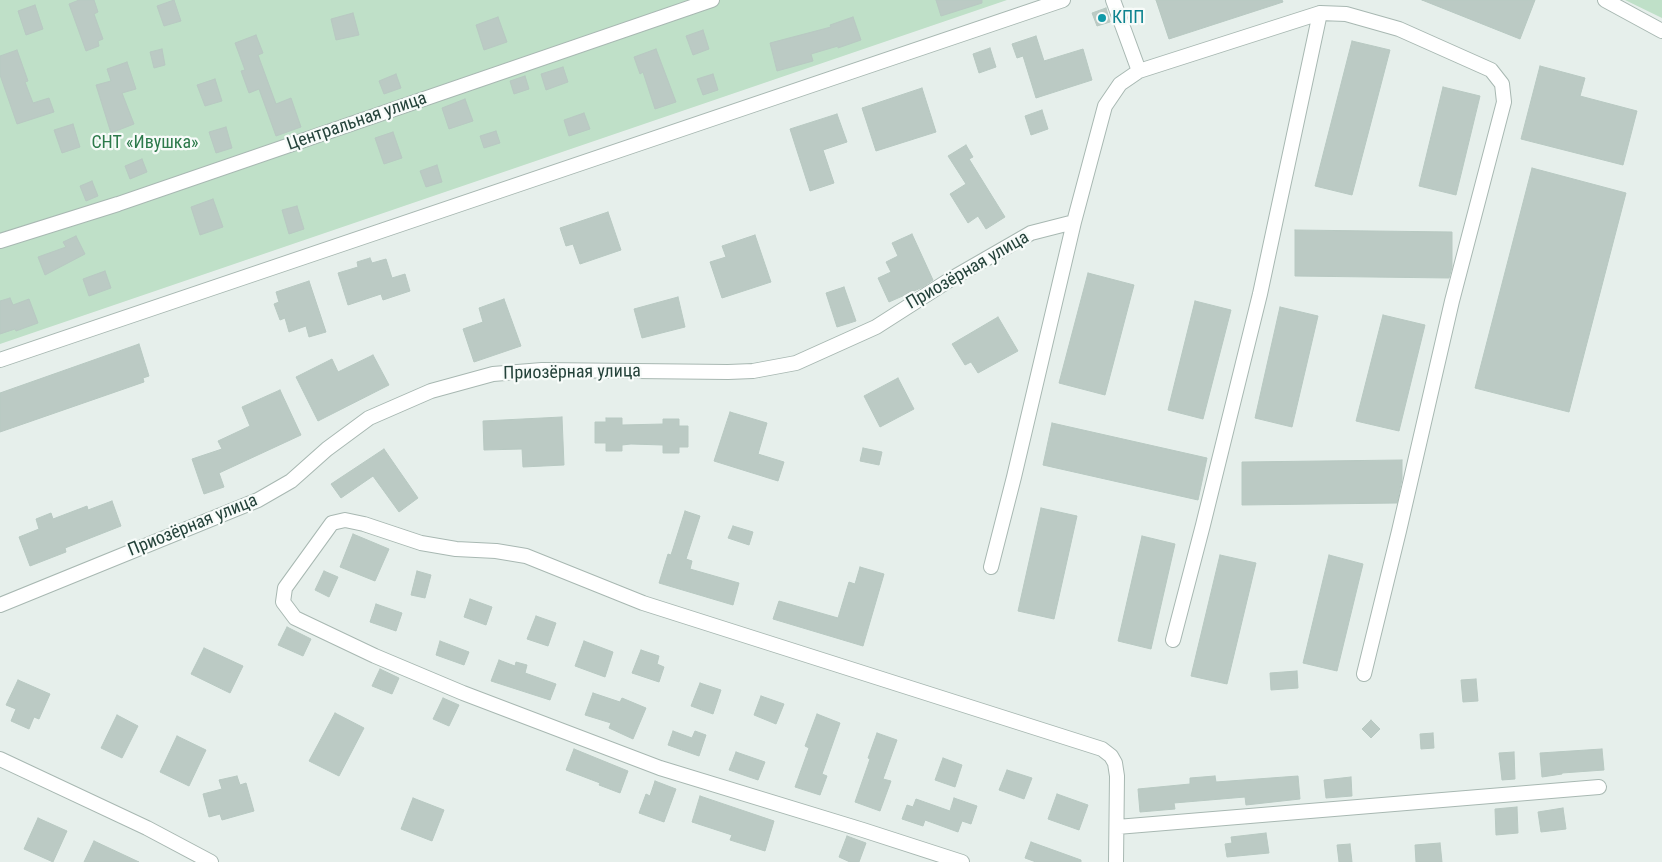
<!DOCTYPE html>
<html>
<head>
<meta charset="utf-8">
<style>
	body { margin:0 }
	canvas { display:block; background:#e6efeb }
</style>
</head>
<body>
<canvas width="1662" height="862"></canvas>
<script>
const ctx = document.querySelector('canvas').getContext('2d');
ctx.lineJoin = 'round';
function fillPath(path, color) {
  ctx.fillStyle = color;
  ctx.fill(path, 'evenodd');
}
function shape(rows) {
  const path = new Path2D();
  for (const r of rows) {
    path.moveTo(r[0], r[1]);
    for (let i = 2; i < r.length; i += 2) path.lineTo(r[i], r[i + 1]);
  }
  return path;
}
function stroke(path, color, width, dash) {
  ctx.strokeStyle = color;
  ctx.lineWidth = width;
  ctx.lineCap = dash ? 'butt' : 'round';
  ctx.setLineDash(dash || []);
  ctx.stroke(path);
}
function write(font, color, halo, rows, align = 'center') {
  ctx.font = font + ' "Roboto Condensed",sans-serif';
  ctx.lineWidth = 4.5;
  ctx.setLineDash([]);
  ctx.textBaseline = 'middle';
  ctx.strokeStyle = halo;
  ctx.fillStyle = color;
  for (const [text, x, y, turn = 0] of rows) {
    ctx.save();
    ctx.translate(x, y);
    ctx.rotate((+turn || 0) * Math.PI / 180);
    ctx.textAlign = isNaN(turn) ? turn : align;
    if (halo) ctx.strokeText(text, 0, 0);
    ctx.fillText(text, 0, 0);
    ctx.restore();
  }
}
fillPath(shape([
	[0,0,1007,0,0,344],
	[1625,0,1662,0,1662,18]
]), '#bfe0c8');
const building = shape([
	[79,0,94,0,98,12,94,14,103,39,98,41,99,46,86,51,69,4,79,0],
	[174,0,181,21,164,26,157,6,174,0],
	[936,0,982,0,982,3,941,16,936,0],
	[1156,0,1282,0,1283,2,1169,39,1156,0],
	[1422,0,1535,0,1520,39,1422,0],
	[35,5,43,29,26,35,18,11,35,5],
	[1106,8,1110,22,1097,26,1092,13,1106,8],
	[353,13,359,35,336,40,331,19,353,13],
	[498,17,507,42,484,50,476,25,498,17],
	[853,17,861,40,838,48,838,46,811,54,813,61,777,71,770,43,831,27,830,25,853,17],
	[703,30,709,49,693,55,686,36,703,30],
	[256,35,263,53,258,55,276,104,291,98,301,127,276,136,259,89,249,93,241,71,245,70,235,43,256,35],
	[1036,36,1044,61,1083,49,1092,80,1036,98,1023,56,1017,58,1012,44,1036,36],
	[1352,41,1390,50,1352,195,1315,186,1352,41],
	[990,48,996,67,979,73,973,54,990,48],
	[162,49,165,65,154,68,150,52,162,49],
	[656,49,676,102,655,109,643,72,640,74,634,57,656,49],
	[17,50,28,81,25,82,33,103,49,98,54,112,17,124,0,75,0,56,17,50],
	[127,62,136,89,122,93,134,124,111,133,96,85,111,81,107,69,127,62],
	[1540,66,1585,78,1580,96,1637,111,1623,165,1521,139,1540,66],
	[563,67,568,82,546,90,541,74,563,67],
	[396,74,401,88,384,94,379,81,396,74],
	[713,74,718,90,703,95,697,79,713,74],
	[525,76,529,89,514,94,510,81,525,76],
	[215,79,222,101,205,106,197,85,215,79],
	[1443,87,1480,96,1456,195,1419,186,1443,87],
	[922,88,936,132,876,151,862,108,922,88],
	[465,99,473,121,449,129,442,108,465,99],
	[1042,110,1048,129,1031,135,1025,116,1042,110],
	[584,113,590,129,569,136,564,120,584,113],
	[837,114,847,142,823,150,834,183,810,191,790,129,837,114],
	[73,124,80,147,62,153,54,130,73,124],
	[226,127,232,148,216,153,209,132,226,127],
	[496,131,500,143,484,148,480,136,496,131],
	[393,132,402,158,384,164,375,138,393,132],
	[966,145,973,157,969,159,1005,217,986,229,978,216,968,223,950,194,966,184,948,156,966,145],
	[142,159,147,172,130,179,125,166,142,159],
	[437,165,442,182,426,187,420,171,437,165],
	[1532,168,1626,193,1569,412,1475,388,1532,168],
	[92,181,98,196,86,201,80,186,92,181],
	[213,199,223,227,200,235,191,207,213,199],
	[297,206,304,229,289,234,282,210,297,206],
	[608,212,621,250,580,264,573,244,566,246,560,228,608,212],
	[1295,230,1452,232,1452,267,1449,278,1295,276,1295,230],
	[912,234,933,280,923,287,889,302,878,278,891,272,886,262,898,256,892,243,912,234],
	[755,235,771,282,722,298,710,262,726,257,722,246,755,235],
	[76,236,85,254,45,275,38,257,66,247,63,242,76,236],
	[370,258,372,263,386,259,392,278,405,274,410,291,383,300,381,294,348,305,338,273,358,267,357,262,370,258],
	[105,271,111,288,89,296,83,279,105,271],
	[1088,273,1134,285,1105,395,1059,383,1088,273],
	[309,281,326,332,309,337,306,326,289,332,285,318,280,320,274,304,279,302,276,292,309,281],
	[844,287,856,321,837,327,826,293,844,287],
	[678,297,685,327,642,338,634,309,678,297],
	[10,298,13,305,29,299,38,323,16,331,15,329,0,334,0,301,10,298],
	[504,299,521,346,474,362,463,329,483,322,479,308,504,299],
	[1195,301,1231,310,1203,419,1168,410,1195,301],
	[1280,307,1318,316,1292,427,1255,418,1280,307],
	[1383,315,1425,325,1399,431,1356,421,1383,315],
	[998,317,1018,351,978,373,971,362,965,365,952,344,998,317],
	[139,344,149,376,143,378,144,382,0,432,0,393,139,344],
	[373,355,389,385,318,421,296,377,332,359,338,372,373,355],
	[898,378,914,409,880,427,864,396,898,378],
	[280,390,301,435,219,473,224,487,204,494,192,459,222,449,218,441,250,426,242,407,280,390],
	[730,412,767,423,758,454,784,462,778,481,714,461,730,412],
	[562,417,564,465,523,467,522,449,484,450,483,421,562,417],
	[606,418,622,418,622,425,663,424,663,419,679,419,679,426,688,426,688,447,679,447,679,453,663,453,663,445,631,444,622,445,622,451,606,451,606,443,595,443,595,422,606,422,606,418],
	[1052,423,1207,458,1198,500,1043,465,1052,423],
	[863,448,882,452,879,465,860,461,863,448],
	[384,449,418,498,399,512,373,476,341,498,331,484,384,449],
	[1402,460,1402,479,1397,503,1242,505,1242,462,1402,460],
	[112,501,121,526,65,548,66,552,30,566,19,537,39,529,36,519,51,513,53,519,87,506,88,510,112,501],
	[1041,508,1077,516,1054,619,1018,611,1041,508],
	[685,511,700,516,686,559,692,561,690,569,739,583,733,605,659,583,668,554,671,555,685,511],
	[733,526,753,532,749,545,728,538,733,526],
	[353,534,389,549,375,581,340,567,353,534],
	[1142,536,1175,544,1151,649,1118,641,1142,536],
	[1220,555,1256,563,1227,684,1191,676,1220,555],
	[1329,555,1363,564,1337,671,1303,663,1329,555],
	[860,567,884,574,863,646,773,619,779,601,838,618,849,582,855,584,860,567],
	[324,571,338,577,329,597,315,590,324,571],
	[417,571,431,575,425,598,411,595,417,571],
	[470,599,492,607,486,625,464,617,470,599],
	[376,604,402,613,396,631,370,622,376,604],
	[536,616,556,623,548,646,527,639,536,616],
	[287,627,311,639,303,656,278,645,287,627],
	[440,641,469,652,464,665,436,655,440,641],
	[584,641,613,652,605,677,575,666,584,641],
	[204,648,243,666,230,693,191,674,204,648],
	[641,650,659,656,657,664,664,667,659,682,632,673,641,650],
	[499,660,515,666,516,662,527,665,525,673,556,684,550,700,491,681,499,660],
	[380,669,399,678,392,694,372,686,380,669],
	[1297,671,1298,688,1271,690,1270,673,1297,671],
	[1476,679,1478,701,1463,702,1461,680,1476,679],
	[18,680,50,694,39,719,34,717,29,729,11,721,16,709,6,705,18,680],
	[700,683,721,690,713,714,691,706,700,683],
	[593,693,620,702,622,698,646,708,633,739,609,728,611,723,585,715,593,693],
	[761,696,784,704,776,724,754,715,761,696],
	[443,698,459,705,449,726,433,719,443,698],
	[335,713,364,728,339,776,309,761,335,713],
	[817,714,840,723,822,774,827,776,820,795,795,787,809,748,805,746,817,714],
	[117,715,138,726,122,758,101,748,117,715],
	[1371,720,1380,729,1371,738,1362,729,1371,720],
	[673,731,692,738,695,731,706,735,699,756,668,745,673,731],
	[877,733,897,740,883,779,891,781,880,811,855,802,870,759,868,758,877,733],
	[1433,733,1434,748,1421,749,1420,734,1433,733],
	[177,736,206,750,189,786,160,772,177,736],
	[574,749,628,771,620,793,599,785,600,783,566,770,574,749],
	[1602,749,1604,770,1562,773,1562,774,1542,777,1540,753,1602,749],
	[736,752,765,762,758,780,729,770,736,752],
	[1514,752,1515,779,1502,780,1499,753,1514,752],
	[943,758,962,765,955,787,935,780,943,758],
	[1007,770,1032,778,1024,799,999,790,1007,770],
	[237,776,240,785,246,783,254,811,222,820,220,814,209,817,203,794,222,789,219,780,237,776],
	[1215,776,1216,782,1298,776,1300,799,1246,805,1245,797,1174,803,1175,809,1140,812,1138,789,1190,784,1190,778,1215,776],
	[1351,777,1352,796,1326,798,1324,780,1351,777],
	[655,781,676,789,664,822,639,813,646,794,650,796,655,781],
	[1057,794,1088,805,1079,830,1048,819,1057,794],
	[700,796,774,821,765,851,730,840,732,835,692,822,700,796],
	[413,798,444,810,432,841,401,829,413,798],
	[954,798,977,806,971,824,962,821,958,832,925,820,923,826,902,819,907,805,913,807,916,799,950,811,954,798],
	[1517,807,1518,833,1496,835,1495,809,1517,807],
	[1563,808,1566,829,1541,832,1538,812,1563,808],
	[38,818,67,831,53,862,24,849,38,818],
	[1266,833,1269,853,1227,857,1225,844,1232,843,1231,837,1266,833],
	[847,836,866,843,859,862,850,862,839,857,847,836],
	[94,841,139,862,84,862,94,841],
	[1031,842,1081,860,1081,862,1036,862,1025,858,1031,842],
	[1440,843,1442,862,1416,862,1415,845,1440,843],
	[1350,844,1352,862,1339,862,1337,845,1350,844]
]);
fillPath(building, '#bbcac4');
stroke(building, '#b8c9c2', 1);
const minor = shape([
	[1605,0,1662,31],
	[1139,71,1320,13,1346,14,1399,29,1491,70,1502,84,1504,102,1452,301,1399,531,1364,674],
	[0,241,118,204,712,0],
	[0,360,1063,0],
	[991,567,1014,477,1074,222,1105,106,1120,84,1139,71,1113,0],
	[0,605,258,500,291,481,327,449,369,418,431,391,493,374,542,370,728,372,753,371,796,363,876,327,951,279,1031,233,1074,222],
	[1173,640,1203,525,1260,294,1320,13],
	[0,759,147,828,211,862],
	[1117,827,1599,787],
	[962,862,863,830,660,768,463,693,375,656,295,618,283,602,285,588,332,523,345,520,364,524,421,543,456,549,496,551,526,556,643,603,1102,749,1111,756,1115,763,1117,776,1116,862]
]);
stroke(minor, '#a8b8b2', 16);
stroke(minor, '#fff', 14);
for (const [x, y, r, color] of [
	[1102,18,5,"#0f9aa8"]
]) {
  const dot = new Path2D();
  dot.arc(x, y, r, 0, 2 * Math.PI);
  ctx.fillStyle = color;
  ctx.fill(dot);
  stroke(dot, '#f7fbf9', 2);
}
write('18px', '#0d838f', '#f7fbf9', [
	["КПП",1112,18]
], 'left');
write('18px', '#24423a', '#f7fbf9', [
	["Центральная улица",357,122,-19],
	["Приозёрная улица",968,271,-30],
	["Приозёрная улица",572,373,-1],
	["Приозёрная улица",193,526,-22]
]);
write('18px', '#2d7a4b', '#f7fbf9', [
	["СНТ «Ивушка»",145,143]
]);
</script>
</body>
</html>
